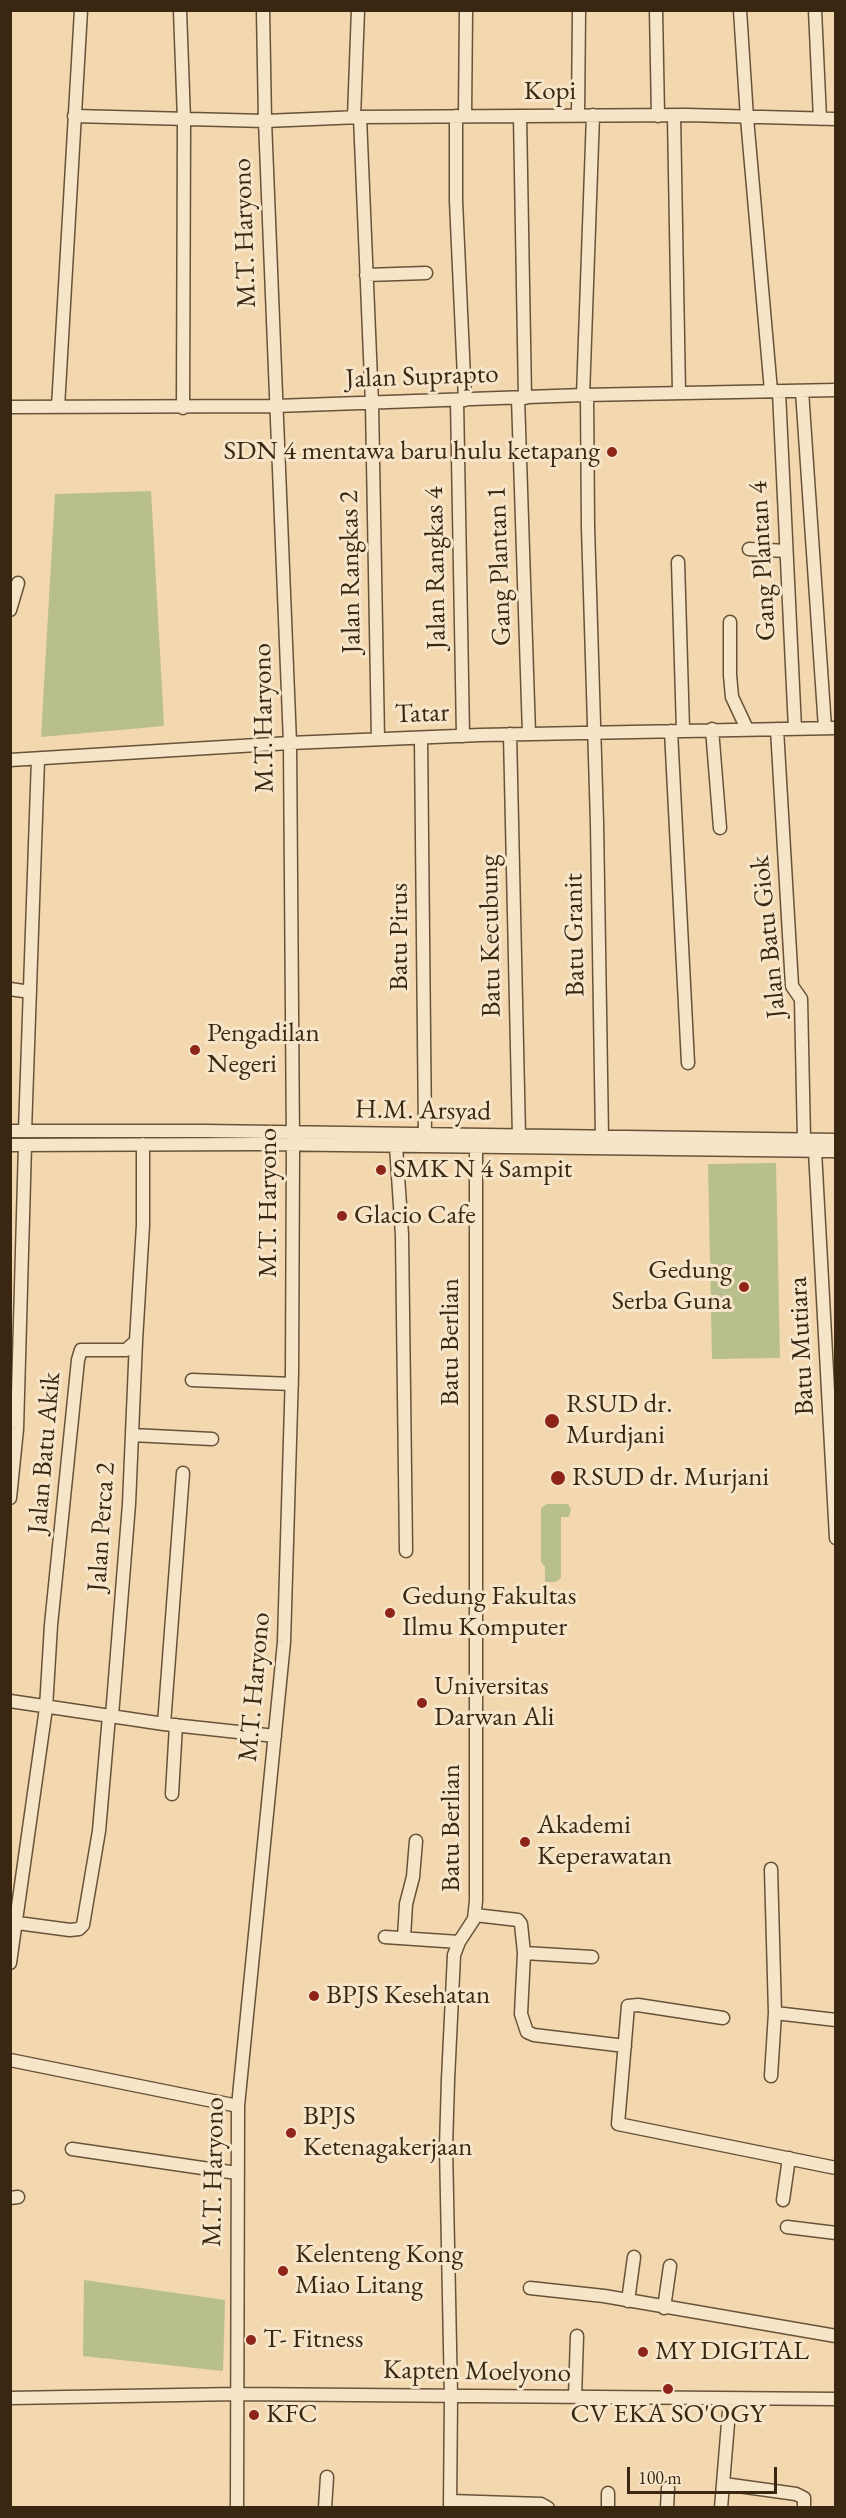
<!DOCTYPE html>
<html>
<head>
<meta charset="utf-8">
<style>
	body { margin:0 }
	#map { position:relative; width:846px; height:2518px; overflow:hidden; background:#f3d7ae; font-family:"EB Garamond",serif }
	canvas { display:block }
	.frame { position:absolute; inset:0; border:12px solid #3a2712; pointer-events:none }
	.scale { position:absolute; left:627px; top:2467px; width:150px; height:27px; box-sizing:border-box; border:3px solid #3a2712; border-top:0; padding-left:8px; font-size:18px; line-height:21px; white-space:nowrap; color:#3a2712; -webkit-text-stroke:4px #f7e5ca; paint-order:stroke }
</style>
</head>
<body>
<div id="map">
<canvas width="846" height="2518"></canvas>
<div class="frame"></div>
<div class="scale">100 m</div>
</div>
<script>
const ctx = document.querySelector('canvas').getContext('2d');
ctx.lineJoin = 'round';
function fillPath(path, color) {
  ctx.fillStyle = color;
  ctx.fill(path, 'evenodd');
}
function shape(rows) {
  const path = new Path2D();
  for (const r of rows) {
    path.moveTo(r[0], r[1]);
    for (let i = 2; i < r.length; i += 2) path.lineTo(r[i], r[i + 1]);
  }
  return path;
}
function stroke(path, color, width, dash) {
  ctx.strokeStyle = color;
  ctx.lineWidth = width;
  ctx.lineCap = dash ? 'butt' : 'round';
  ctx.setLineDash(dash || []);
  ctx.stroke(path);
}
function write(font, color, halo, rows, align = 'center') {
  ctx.font = font + ' "EB Garamond",serif';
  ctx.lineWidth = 6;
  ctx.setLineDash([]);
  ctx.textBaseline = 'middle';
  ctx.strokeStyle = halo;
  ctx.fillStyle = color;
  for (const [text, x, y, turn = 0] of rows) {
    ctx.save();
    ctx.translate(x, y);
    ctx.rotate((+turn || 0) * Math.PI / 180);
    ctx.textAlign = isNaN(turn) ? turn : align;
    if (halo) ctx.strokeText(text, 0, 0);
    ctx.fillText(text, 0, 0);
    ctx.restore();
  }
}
fillPath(shape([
	[151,491,164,726,41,737,55,494],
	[776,1163,780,1358,712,1359,708,1164],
	[547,1504,568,1504,571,1509,569,1517,561,1517,561,1578,556,1582,545,1582,545,1567,541,1562,541,1508],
	[84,2280,225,2300,223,2371,83,2356]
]), '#b8bf8c');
const minor = shape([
	[180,10,184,120,183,408],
	[656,10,658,116],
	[740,10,747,118,771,391],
	[815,10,820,119],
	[578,115,579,10],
	[74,116,265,121,360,117,687,115,836,119],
	[456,116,456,201,465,400],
	[465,116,466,10],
	[520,116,525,398],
	[674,116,679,393],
	[354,117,358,10],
	[360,117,372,404,378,739],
	[366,275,426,273],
	[802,391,825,728],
	[779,392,795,729],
	[583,395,593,115],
	[587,395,588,527,597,823,602,1137],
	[518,398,529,734],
	[457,400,463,736],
	[10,407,276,406,583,395,836,390],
	[58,407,81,10],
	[749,549,786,551],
	[678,562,683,730],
	[10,610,18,583],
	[730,622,730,675,732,697,747,729],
	[712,729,720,828],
	[777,729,792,986,801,999,804,1140],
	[671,731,688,1063],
	[510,734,519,1136],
	[421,738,425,1135],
	[10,760,290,743,480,735,836,728],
	[10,989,30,992],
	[10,1131,204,1131,836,1140],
	[25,1131,38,759],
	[10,1145,259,1144,836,1151],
	[396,1146,402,1235,406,1551],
	[815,1151,836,1538],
	[192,1380,292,1384],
	[132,1435,212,1439],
	[10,1498,17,1429,25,1145],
	[10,1701,164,1724,275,1736],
	[112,1716,129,1504,136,1341],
	[164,1724,183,1473],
	[172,1794,176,1725],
	[771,1869,775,2013,836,2020],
	[475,1915,518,1920,521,1924,524,1953,521,2014,527,2032,534,2035,625,2046],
	[10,1922,70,1930,79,1929,83,1925,99,1831,109,1716],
	[385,1937,459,1942],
	[404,1938,406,1904,413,1877,416,1841],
	[524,1953,592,1957],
	[10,1963,46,1708,51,1625,78,1360,81,1350,126,1350,136,1341,143,1225,143,1144],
	[723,2018,638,2005,628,2006,618,2124,836,2168],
	[10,2060,238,2106],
	[771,2076,775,2013],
	[72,2149,237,2173],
	[10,2198,18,2197],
	[783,2200,789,2158],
	[787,2227,836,2233],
	[530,2288,604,2296,836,2336],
	[628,2301,634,2257],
	[664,2308,670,2266],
	[575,2397,577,2336],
	[10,2398,236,2394,836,2399],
	[724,2484,796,2494,804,2498,804,2508],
	[450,2501,541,2504,548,2508],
	[237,2508,238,2106,284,1642,292,1373,293,1146,290,743,265,121,263,10],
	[325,2508,327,2477],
	[450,2508,451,2396,446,2147,448,2080,454,1955,459,1942,474,1919,476,1901,476,1147],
	[608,2508,608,2493],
	[667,2508,668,2488],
	[721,2508,730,2399]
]);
stroke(minor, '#685339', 15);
stroke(minor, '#f7e5ca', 12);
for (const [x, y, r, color] of [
	[612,452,6,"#8f2418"],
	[195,1050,6,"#8f2418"],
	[381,1170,6,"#8f2418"],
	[342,1216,6,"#8f2418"],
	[744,1287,6,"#8f2418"],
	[552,1421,8,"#8f2418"],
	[558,1478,8,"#8f2418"],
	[390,1613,6,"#8f2418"],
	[422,1703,6,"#8f2418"],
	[525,1842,6,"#8f2418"],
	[314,1996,6,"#8f2418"],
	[291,2133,6,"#8f2418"],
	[283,2271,6,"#8f2418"],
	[251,2340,6,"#8f2418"],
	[643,2352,6,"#8f2418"],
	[668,2389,6,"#8f2418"],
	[254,2415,6,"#8f2418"]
]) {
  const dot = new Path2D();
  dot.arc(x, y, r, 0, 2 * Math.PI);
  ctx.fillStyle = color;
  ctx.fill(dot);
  stroke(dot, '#f7e5ca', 2);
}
write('27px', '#3a2712', '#f7e5ca', [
	["Kopi",550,92],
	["M.T. Haryono",245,233,-92],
	["Jalan Suprapto",422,377,-2],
	["Gang Plantan 4",763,561,-93],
	["Gang Plantan 1",500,566,-92],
	["Jalan Rangkas 4",436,568,-91],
	["Jalan Rangkas 2",351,572,-91],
	["Tatar",422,714,-2],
	["M.T. Haryono",264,718,-91],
	["Batu Granit",575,935,-91],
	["Batu Kecubung",491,936,-91],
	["Batu Pirus",400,937,-90],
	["Jalan Batu Giok",769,937,-96],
	["H.M. Arsyad",423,1111,1],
	["M.T. Haryono",269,1203,-90],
	["Batu Berlian",451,1342,-90],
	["Batu Mutiara",802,1346,-93],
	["Jalan Batu Akik",45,1453,-85],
	["Jalan Perca 2",102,1527,-86],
	["M.T. Haryono",255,1687,-85],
	["Batu Berlian",452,1828,-90],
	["M.T. Haryono",214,2172,-89],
	["Kapten Moelyono",477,2372,1]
]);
write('27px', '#3a2712', '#f7e5ca', [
	["SDN 4 mentawa baru hulu ketapang",600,452,"right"],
	["Pengadilan",207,1034],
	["Negeri",207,1065],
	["SMK N 4 Sampit",393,1170],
	["Glacio Cafe",354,1216],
	["Gedung",732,1271,"right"],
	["Serba Guna",732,1302,"right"],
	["RSUD dr.",566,1405],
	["Murdjani",566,1436],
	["RSUD dr. Murjani",572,1478],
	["Gedung Fakultas",402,1597],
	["Ilmu Komputer",402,1628],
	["Universitas",434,1687],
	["Darwan Ali",434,1718],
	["Akademi",537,1826],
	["Keperawatan",537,1857],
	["BPJS Kesehatan",326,1996],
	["BPJS",303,2117],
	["Ketenagakerjaan",303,2148],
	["Kelenteng Kong",295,2255],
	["Miao Litang",295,2286],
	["T- Fitness",263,2340],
	["MY DIGITAL",655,2352],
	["KFC",266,2415],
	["CV EKA SO'OGY",668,2415,"center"]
], 'left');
</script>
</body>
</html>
